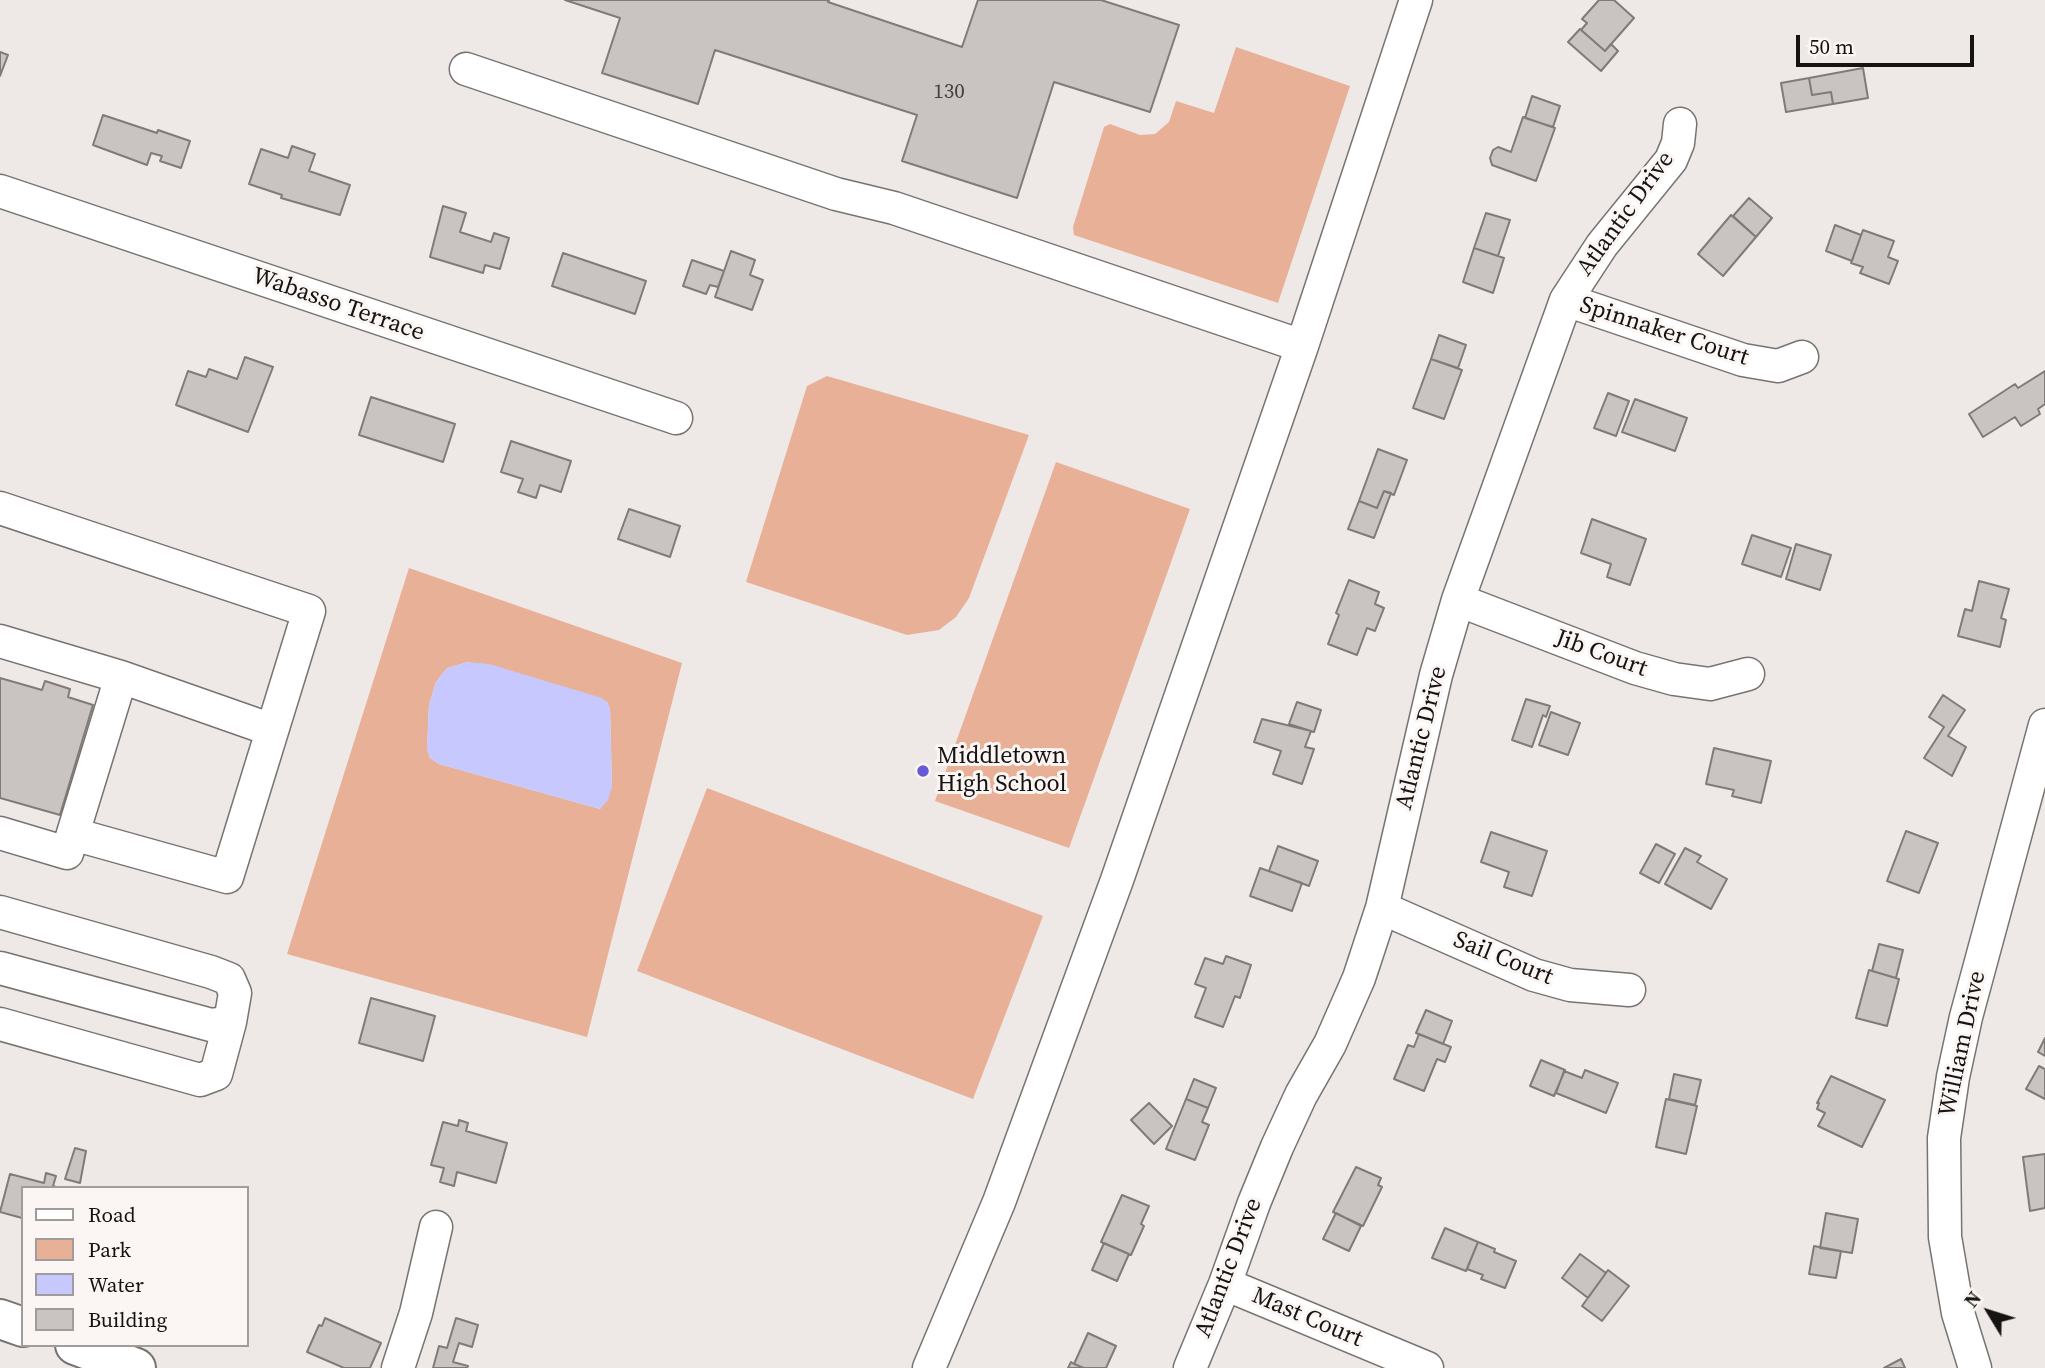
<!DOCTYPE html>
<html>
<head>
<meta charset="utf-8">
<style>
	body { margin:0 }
	#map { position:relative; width:2045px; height:1368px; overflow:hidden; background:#eee8e6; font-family:"Source Serif 4",serif }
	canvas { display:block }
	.legend { position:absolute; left:21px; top:1186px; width:228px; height:161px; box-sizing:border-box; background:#fbf6f3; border:2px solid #9f9c99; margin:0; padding:9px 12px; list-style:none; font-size:21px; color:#161413 }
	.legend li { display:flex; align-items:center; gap:14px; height:35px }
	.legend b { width:35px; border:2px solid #9f9c99 }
	.north { position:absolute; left:1954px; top:1277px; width:70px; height:70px; -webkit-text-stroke:5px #fbf6f3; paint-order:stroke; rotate:308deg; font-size:19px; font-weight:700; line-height:28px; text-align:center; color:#161413 }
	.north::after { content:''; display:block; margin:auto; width:24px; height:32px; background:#161413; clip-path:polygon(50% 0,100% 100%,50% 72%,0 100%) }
	.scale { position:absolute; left:1796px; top:35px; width:178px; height:32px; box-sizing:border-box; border:4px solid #161413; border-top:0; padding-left:9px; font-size:21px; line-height:24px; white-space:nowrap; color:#161413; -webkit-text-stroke:5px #fbf6f3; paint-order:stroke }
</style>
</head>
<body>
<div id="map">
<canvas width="2045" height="1368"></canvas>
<ul class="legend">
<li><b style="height:9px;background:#fff"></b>Road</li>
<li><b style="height:19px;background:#e8b097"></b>Park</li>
<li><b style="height:19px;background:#c7c8fd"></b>Water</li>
<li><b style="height:19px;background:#c9c4c1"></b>Building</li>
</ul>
<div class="north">N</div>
<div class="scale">50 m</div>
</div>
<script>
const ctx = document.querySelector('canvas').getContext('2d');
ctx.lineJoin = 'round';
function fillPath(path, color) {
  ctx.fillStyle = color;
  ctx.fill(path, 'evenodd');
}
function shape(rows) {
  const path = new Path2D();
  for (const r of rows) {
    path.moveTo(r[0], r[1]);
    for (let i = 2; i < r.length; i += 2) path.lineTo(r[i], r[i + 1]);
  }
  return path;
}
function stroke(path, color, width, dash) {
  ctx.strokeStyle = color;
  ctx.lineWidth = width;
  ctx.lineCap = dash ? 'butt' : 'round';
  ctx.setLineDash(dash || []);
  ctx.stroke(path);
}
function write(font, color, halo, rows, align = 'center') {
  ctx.font = font + ' "Source Serif 4",serif';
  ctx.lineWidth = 6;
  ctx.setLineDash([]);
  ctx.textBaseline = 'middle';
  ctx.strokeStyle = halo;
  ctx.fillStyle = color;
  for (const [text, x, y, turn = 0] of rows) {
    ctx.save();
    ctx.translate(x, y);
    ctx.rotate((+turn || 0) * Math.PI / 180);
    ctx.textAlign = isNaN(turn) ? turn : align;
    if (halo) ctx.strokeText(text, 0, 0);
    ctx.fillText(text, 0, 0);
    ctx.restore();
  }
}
fillPath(shape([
	[1236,47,1350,86,1278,303,1074,235,1073,227,1104,127,1110,124,1140,135,1155,134,1169,122,1176,101,1214,113],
	[827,376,1029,435,969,598,956,617,939,630,907,635,746,582,807,386],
	[1056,462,1190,509,1069,848,935,801],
	[409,568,682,663,587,1037,287,954],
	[468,662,607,702,610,709,612,787,600,809,439,764,430,758,427,749,429,705,436,682,447,668],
	[707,788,1043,916,973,1099,637,971]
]), '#e8b097');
fillPath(shape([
	[468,662,489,664,602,698,607,702,610,709,612,787,608,800,600,809,439,764,430,758,427,749,429,705,436,682,447,668]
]), '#c7c8fd');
const building = shape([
	[565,0,829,0,828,2,962,47,978,0,1101,0,1179,25,1150,112,1054,82,1017,198,902,161,917,115,715,50,698,104,602,73,620,18,565,0],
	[1599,0,1614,0,1634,18,1605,51,1581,30,1587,23,1582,19,1599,0],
	[1580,29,1605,51,1611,44,1618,51,1601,71,1568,42,1580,29],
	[0,52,8,55,0,76,0,52],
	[1863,68,1868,98,1833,104,1831,92,1812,95,1809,78,1863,68],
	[1809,78,1812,95,1831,92,1833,104,1786,112,1781,83,1809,78],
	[1532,96,1560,106,1553,127,1525,118,1532,96],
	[103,115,157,133,158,130,190,141,181,168,160,161,162,156,151,153,147,165,93,145,103,115],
	[1523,117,1555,128,1536,181,1492,165,1490,158,1493,150,1498,147,1511,152,1523,117],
	[292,146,315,154,309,171,350,185,340,215,281,198,282,195,249,184,261,149,288,158,292,146],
	[1749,198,1772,218,1756,237,1733,216,1749,198],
	[443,206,466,213,460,232,491,242,494,233,509,238,500,269,485,265,483,273,430,257,443,206],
	[1486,213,1510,220,1498,256,1474,248,1486,213],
	[1731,215,1756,237,1723,276,1698,254,1731,215],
	[1835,225,1861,235,1852,261,1826,251,1835,225],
	[1863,230,1894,241,1888,257,1898,261,1889,284,1860,273,1863,267,1851,263,1863,230],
	[1474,248,1504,258,1493,293,1463,282,1474,248],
	[731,251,755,260,750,275,763,280,752,310,715,297,731,251],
	[563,253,646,281,635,314,552,286,563,253],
	[692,260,724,271,718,287,710,285,706,294,683,286,692,260],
	[1439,335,1466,345,1458,368,1431,359,1439,335],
	[245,357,273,367,248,432,176,405,188,371,206,377,209,369,237,379,245,357],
	[1431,359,1462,370,1444,419,1413,408,1431,359],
	[2045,371,2045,404,2038,409,2040,414,2021,426,2015,417,1983,437,1969,414,2015,384,2018,388,2045,371],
	[1608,393,1629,401,1616,436,1594,428,1608,393],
	[371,397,455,424,443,462,359,435,371,397],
	[1635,399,1687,418,1675,451,1622,432,1635,399],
	[511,441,571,461,561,492,540,485,536,498,518,492,523,479,501,472,511,441],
	[1378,449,1407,460,1394,495,1384,491,1377,508,1359,501,1378,449],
	[1384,491,1391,493,1374,538,1348,529,1359,501,1377,508,1384,491],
	[629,509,680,526,670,557,618,539,629,509],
	[1592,519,1646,539,1630,585,1607,577,1611,564,1581,553,1592,519],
	[1752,535,1791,548,1781,577,1742,564,1752,535],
	[1796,544,1831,555,1820,590,1786,579,1796,544],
	[1349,580,1379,592,1375,604,1384,608,1375,631,1367,628,1357,655,1328,644,1339,615,1336,613,1349,580],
	[1979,581,2009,589,2001,618,2006,620,2000,647,1958,636,1965,609,1972,611,1979,581],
	[0,678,42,690,45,681,70,689,68,697,93,705,60,815,0,798,0,678],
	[1943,695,1965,710,1948,736,1966,747,1952,776,1924,758,1944,727,1929,717,1943,695],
	[1526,699,1550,706,1546,717,1543,715,1532,747,1512,740,1526,699],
	[1297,702,1321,710,1314,732,1289,724,1297,702],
	[1551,712,1580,723,1568,755,1539,745,1551,712],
	[1262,719,1311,731,1305,747,1314,749,1302,784,1273,774,1281,751,1254,742,1262,719],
	[1714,748,1771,761,1761,803,1732,796,1734,790,1706,784,1714,748],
	[1906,831,1938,843,1919,893,1887,881,1906,831],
	[1491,832,1547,851,1532,896,1504,887,1509,872,1481,862,1491,832],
	[1656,844,1675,854,1659,883,1640,873,1656,844],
	[1278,846,1318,861,1309,886,1269,871,1278,846],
	[1685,848,1701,856,1697,862,1727,879,1711,909,1665,884,1685,848],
	[1260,868,1302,883,1292,911,1250,896,1260,868],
	[1879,944,1903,950,1896,978,1872,971,1879,944],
	[1226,956,1251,965,1240,998,1235,996,1223,1027,1195,1017,1206,988,1195,984,1205,958,1223,964,1226,956],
	[1869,970,1899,979,1887,1026,1856,1018,1869,970],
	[371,998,435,1016,423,1061,359,1043,371,998],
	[1426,1010,1452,1021,1443,1044,1416,1033,1426,1010],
	[1419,1034,1451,1047,1445,1062,1437,1059,1424,1091,1394,1079,1408,1045,1414,1047,1419,1034],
	[2045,1038,2045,1056,2038,1052,2045,1038],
	[1541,1060,1565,1070,1554,1096,1530,1086,1541,1060],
	[2039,1066,2045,1069,2045,1099,2026,1089,2039,1066],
	[1585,1070,1618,1083,1606,1113,1556,1093,1564,1071,1582,1078,1585,1070],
	[1674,1074,1701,1080,1695,1105,1669,1099,1674,1074],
	[1831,1076,1885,1100,1862,1147,1818,1126,1825,1113,1817,1109,1819,1103,1817,1103,1831,1076],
	[1194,1079,1216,1088,1208,1108,1186,1099,1194,1079],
	[1186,1099,1208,1108,1202,1122,1209,1125,1195,1160,1166,1149,1186,1099],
	[1666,1099,1697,1106,1686,1154,1656,1147,1666,1099],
	[1149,1103,1172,1126,1154,1144,1131,1120,1149,1103],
	[459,1120,468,1123,466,1131,507,1143,496,1183,457,1172,454,1186,440,1182,444,1168,431,1165,443,1122,458,1126,459,1120],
	[75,1148,86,1151,80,1183,65,1179,75,1148],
	[2045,1154,2045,1208,2030,1211,2023,1157,2045,1154],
	[1356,1167,1381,1178,1378,1185,1382,1187,1363,1226,1333,1212,1356,1167],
	[46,1173,56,1176,53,1186,59,1188,23,1188,22,1218,0,1212,10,1174,44,1183,46,1173],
	[1122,1195,1149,1206,1141,1224,1144,1226,1131,1255,1101,1242,1122,1195],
	[1336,1213,1361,1226,1349,1251,1323,1239,1336,1213],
	[1826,1213,1858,1219,1852,1253,1820,1248,1826,1213],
	[1445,1228,1478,1242,1466,1271,1432,1258,1445,1228],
	[1478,1242,1495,1249,1494,1252,1516,1261,1505,1288,1481,1279,1483,1275,1467,1269,1478,1242],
	[1104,1243,1129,1254,1117,1281,1092,1270,1104,1243],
	[1814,1246,1841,1251,1836,1278,1809,1274,1814,1246],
	[1580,1254,1606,1273,1588,1298,1562,1278,1580,1254],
	[1608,1270,1629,1286,1602,1321,1582,1306,1608,1270],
	[325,1318,381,1343,370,1368,344,1368,307,1352,319,1325,322,1326,325,1318],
	[456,1318,478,1325,472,1347,459,1343,453,1362,468,1366,467,1368,433,1368,439,1346,447,1348,456,1318],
	[1088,1333,1116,1346,1106,1368,1084,1368,1074,1364,1088,1333],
	[1901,1359,1905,1368,1884,1368,1901,1359],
	[1071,1362,1074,1364,1084,1368,1068,1368,1071,1362]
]);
fillPath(building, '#c9c4c1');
stroke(building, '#807b79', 2);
const minor = shape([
	[466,69,836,194,894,208,1302,346],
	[0,191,676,418],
	[1566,300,1743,360,1778,366,1802,357],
	[0,508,309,611,227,877,73,834],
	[1458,600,1635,668,1674,679,1710,684,1748,674],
	[0,641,121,677,67,853,0,833],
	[121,677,272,730],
	[1382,908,1534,975,1570,985,1629,990],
	[0,912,211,972,229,979,235,993,230,1022,211,1025,0,968],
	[0,1024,200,1080,216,1074,230,1022],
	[1225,1284,1427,1368],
	[398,1368,416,1313,436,1227],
	[929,1368,999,1202,1117,880,1302,346,1416,0],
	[1190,1368,1225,1284,1254,1203,1277,1147,1301,1095,1330,1044,1359,978,1382,908,1436,675,1458,600,1566,300,1602,245,1671,160,1678,143,1680,124],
	[1975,1368,1958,1313,1945,1237,1944,1138,1953,1077,1966,1017,2045,725]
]);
const major = shape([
	[0,1319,23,1327],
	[75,1345,136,1368]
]);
stroke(minor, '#787371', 35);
stroke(major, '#787371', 42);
stroke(minor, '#fff', 32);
stroke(major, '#fff', 38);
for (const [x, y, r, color] of [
	[923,771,7,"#685ad4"]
]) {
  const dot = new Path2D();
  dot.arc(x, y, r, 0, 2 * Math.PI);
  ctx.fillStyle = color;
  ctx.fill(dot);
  stroke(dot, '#fbf6f3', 2.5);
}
write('21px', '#43403e', null, [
	["130",949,93]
]);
write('24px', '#161413', '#fbf6f3', [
	["Atlantic Drive",1626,214,-54],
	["Wabasso Terrace",338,305,19],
	["Spinnaker Court",1664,332,18],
	["Jib Court",1601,654,20],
	["Atlantic Drive",1422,738,-76],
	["Sail Court",1503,959,22],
	["William Drive",1963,1044,-78],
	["Atlantic Drive",1229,1268,-69],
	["Mast Court",1307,1318,23]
]);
write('24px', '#161413', '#fbf6f3', [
	["Middletown",937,757],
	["High School",937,785]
], 'left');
</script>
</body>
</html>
